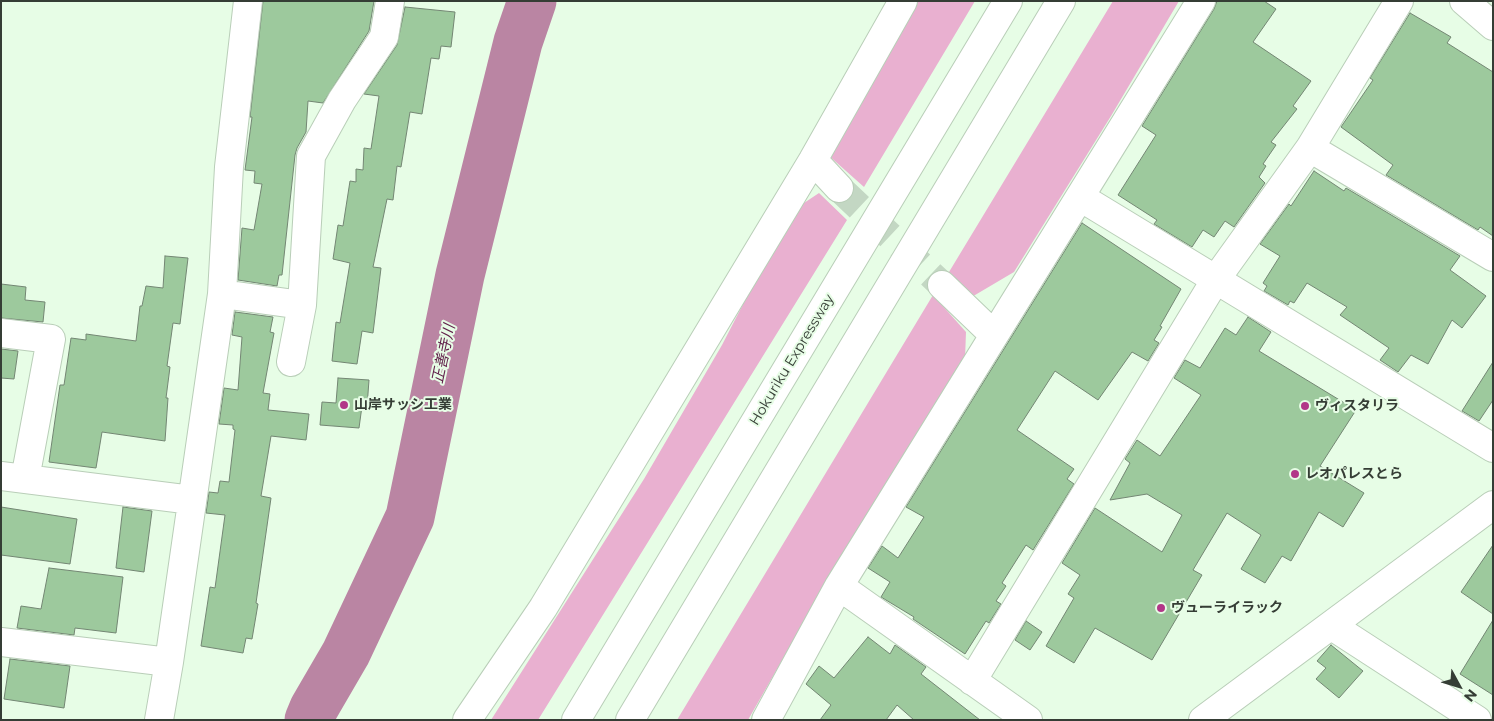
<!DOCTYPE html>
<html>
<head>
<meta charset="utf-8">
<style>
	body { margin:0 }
	#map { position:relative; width:1494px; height:721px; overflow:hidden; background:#e7fde6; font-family:Montserrat,sans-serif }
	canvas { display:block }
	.frame { position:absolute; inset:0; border:2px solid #353d35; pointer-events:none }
	.north { position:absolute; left:1434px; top:661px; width:50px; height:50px; -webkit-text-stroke:4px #e7fde6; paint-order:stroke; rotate:129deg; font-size:14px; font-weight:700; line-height:20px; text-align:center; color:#353d35 }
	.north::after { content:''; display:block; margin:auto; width:18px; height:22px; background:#353d35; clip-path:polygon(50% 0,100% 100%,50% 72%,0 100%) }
</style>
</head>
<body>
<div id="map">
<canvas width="1494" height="721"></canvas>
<div class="frame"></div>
<div class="north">N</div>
</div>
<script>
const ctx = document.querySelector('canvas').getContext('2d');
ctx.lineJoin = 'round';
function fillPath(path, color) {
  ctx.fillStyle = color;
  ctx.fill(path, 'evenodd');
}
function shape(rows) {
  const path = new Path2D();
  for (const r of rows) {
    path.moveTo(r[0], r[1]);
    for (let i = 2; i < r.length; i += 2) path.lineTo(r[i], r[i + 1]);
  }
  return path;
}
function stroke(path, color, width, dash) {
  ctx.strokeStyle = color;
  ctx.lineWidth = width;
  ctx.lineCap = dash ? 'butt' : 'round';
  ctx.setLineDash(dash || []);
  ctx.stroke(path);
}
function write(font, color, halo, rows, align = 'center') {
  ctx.font = font + ' Montserrat,"Noto Sans JP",sans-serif';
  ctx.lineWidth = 4;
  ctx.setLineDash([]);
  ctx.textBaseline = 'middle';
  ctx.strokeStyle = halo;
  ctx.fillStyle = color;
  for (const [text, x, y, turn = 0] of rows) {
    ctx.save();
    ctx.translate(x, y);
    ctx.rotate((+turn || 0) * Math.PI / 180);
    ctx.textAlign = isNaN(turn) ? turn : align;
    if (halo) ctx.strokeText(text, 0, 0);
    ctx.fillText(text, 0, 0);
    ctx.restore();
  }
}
fillPath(shape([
	[906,1,975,1,864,187,828,155],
	[1113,1,1179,1,1111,116,1014,272,970,298,949,272],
	[819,193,847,220,538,720,491,720,644,479,722,345,784,225,801,205],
	[933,295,966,332,965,359,813,606,748,720,677,720]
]), '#e9b0d0');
stroke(shape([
	[309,720,314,708,346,653,410,517,460,275,518,42,532,1]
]), '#ba85a3', 49);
const building = shape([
	[263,1,374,1,369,31,323,103,308,101,306,132,297,148,295,155,282,275,279,275,277,286,238,280,242,228,254,230,262,184,254,183,255,171,245,170,252,117,250,117,263,1],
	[1217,1,1264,1,1276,9,1253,42,1311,81,1293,106,1297,109,1271,142,1276,145,1263,164,1266,166,1259,177,1265,183,1234,227,1225,221,1214,237,1203,230,1192,247,1154,224,1157,220,1118,195,1156,135,1142,126,1214,9,1217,1],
	[405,7,455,12,451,47,441,46,439,59,431,58,422,114,410,112,401,167,397,166,393,200,387,199,373,267,381,268,373,333,362,331,357,364,332,361,336,322,340,323,350,263,333,259,338,225,343,226,350,181,356,182,356,169,363,170,364,148,371,149,379,96,364,94,397,45,405,7],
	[1410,13,1451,37,1447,43,1493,72,1493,236,1480,227,1478,230,1386,175,1393,165,1341,127,1373,80,1370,78,1410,13],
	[1314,171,1344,191,1346,188,1460,256,1450,270,1486,296,1462,328,1452,320,1428,364,1411,355,1398,372,1380,360,1389,348,1340,315,1347,307,1307,283,1294,303,1290,301,1288,305,1264,291,1267,286,1263,283,1280,256,1260,244,1289,204,1291,206,1314,171],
	[1082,223,1181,289,1160,326,1162,327,1154,340,1159,343,1148,361,1132,352,1098,400,1055,371,1017,430,1074,469,1067,479,1074,484,1033,550,1026,545,1002,583,1006,586,996,601,1001,604,989,623,986,621,965,654,913,619,914,617,881,597,890,582,868,568,882,546,898,558,924,517,906,507,1082,223],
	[165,256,188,258,180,324,173,323,167,366,170,367,166,398,168,398,165,441,102,432,96,468,49,462,60,385,64,385,71,338,86,340,86,334,136,341,140,306,142,306,146,286,163,288,165,256],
	[1,284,26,287,25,300,45,302,43,322,1,318,1,284],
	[235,312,273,317,270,332,274,333,263,393,270,394,268,410,309,414,306,440,271,436,261,496,271,498,256,603,258,604,252,639,246,638,243,653,201,646,210,587,215,588,225,515,206,513,209,492,218,493,220,481,229,482,235,430,233,429,233,425,219,424,224,388,238,390,242,337,232,335,235,312],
	[1248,317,1271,332,1259,351,1356,410,1320,466,1364,493,1343,527,1319,512,1291,561,1282,556,1265,583,1241,569,1261,535,1227,513,1193,570,1202,575,1152,660,1095,628,1074,663,1046,646,1074,598,1068,594,1080,575,1062,563,1095,508,1162,552,1182,515,1147,494,1110,500,1130,463,1125,459,1137,440,1160,456,1201,395,1174,378,1185,360,1200,368,1225,328,1236,335,1248,317],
	[1,349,18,351,14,379,1,378,1,349],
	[1493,362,1493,400,1479,421,1462,411,1493,362],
	[338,378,369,380,367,407,362,406,359,428,320,425,322,402,336,403,338,378],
	[1,507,77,519,70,564,1,555,1,507],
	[123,507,152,511,144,572,116,568,123,507],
	[1493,545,1493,614,1461,592,1493,545],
	[49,568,123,577,116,633,75,628,74,635,17,628,21,606,41,609,49,568],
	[1493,620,1493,695,1460,674,1493,620],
	[1026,621,1042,632,1030,650,1015,640,1026,621],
	[868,637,890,654,895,645,926,667,921,674,980,720,914,720,897,705,886,720,820,720,831,705,806,684,819,666,834,678,868,637],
	[1331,645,1363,671,1339,698,1316,679,1326,668,1317,661,1331,645],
	[10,659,70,666,64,708,4,699,10,659]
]);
fillPath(building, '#9dc99d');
stroke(building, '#738673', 1);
stroke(shape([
	[839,188,942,285]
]), '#c3d7c3', 28, [28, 14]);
const minor = shape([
	[1464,1,1493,26],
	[1310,148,1493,257],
	[813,160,839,188],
	[1080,197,1493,448],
	[942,285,994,335],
	[222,294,302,305],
	[1,333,51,339,25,479],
	[291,362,302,305,311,156,342,100,384,37,390,1],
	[1,476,192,500],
	[839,586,1028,720],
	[1332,626,1477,720],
	[1,642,169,662],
	[972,681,1216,279,1310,148,1399,1],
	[159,720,169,662,222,294,229,167,248,1],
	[467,720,543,608,813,160,903,1],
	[766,720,839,586,1201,1],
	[1203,720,1493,505]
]);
const highway = shape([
	[576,720,1008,1],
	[630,720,1061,1]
]);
stroke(minor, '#b9ceb8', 30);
stroke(highway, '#b9ceb8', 30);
stroke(minor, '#fff', 28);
stroke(highway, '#fff', 28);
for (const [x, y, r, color] of [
	[344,405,5,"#b23788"],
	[1305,406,5,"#b23788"],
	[1295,474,5,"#b23788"],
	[1161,608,5,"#b23788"]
]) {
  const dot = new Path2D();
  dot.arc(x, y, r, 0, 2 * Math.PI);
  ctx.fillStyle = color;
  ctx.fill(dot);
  stroke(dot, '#e7fde6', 2);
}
write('14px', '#353d35', '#e7fde6', [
	["Hokuriku Expressway",792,360,-59]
]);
write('bold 14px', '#353d35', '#e7fde6', [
	["山岸サッシ工業",354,405],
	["ヴィスタリラ",1315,406],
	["レオパレスとら",1305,474],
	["ヴューライラック",1171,608]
], 'left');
write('italic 15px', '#62214b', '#e7fde6', [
	["正善寺川",444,354,-78]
]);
</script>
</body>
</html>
